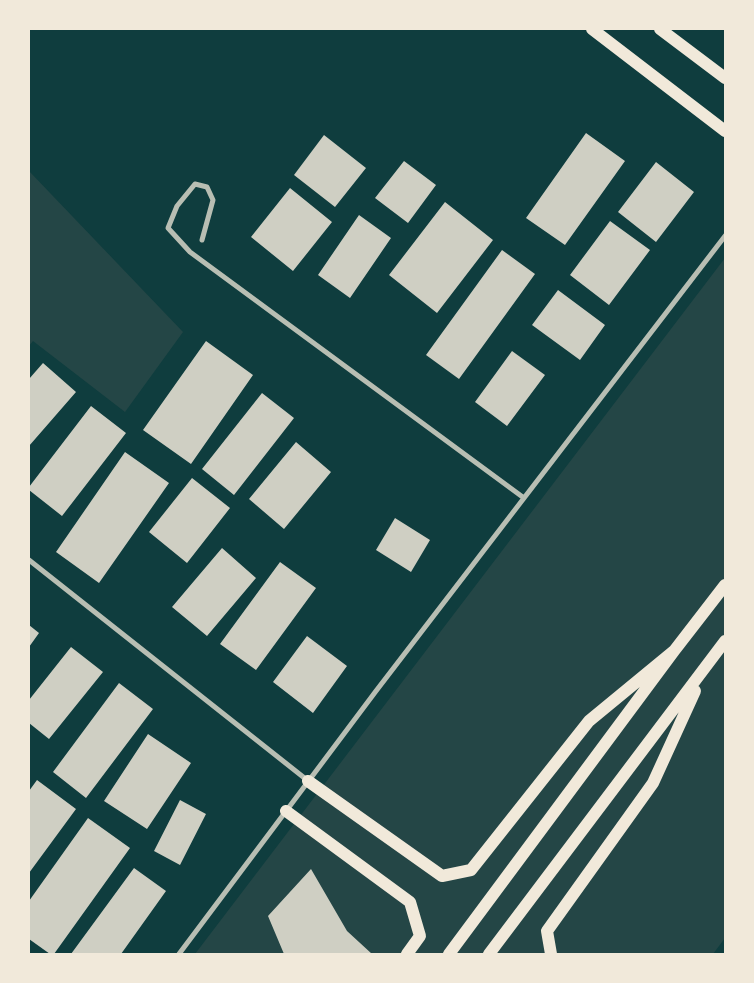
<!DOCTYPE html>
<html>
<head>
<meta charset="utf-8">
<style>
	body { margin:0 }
	#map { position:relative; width:754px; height:983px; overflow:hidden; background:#0f3d3e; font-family:"Libre Baskerville",serif }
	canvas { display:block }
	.frame { position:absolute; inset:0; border:30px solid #f1e9da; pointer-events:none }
</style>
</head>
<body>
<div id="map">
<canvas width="754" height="983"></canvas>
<div class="frame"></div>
</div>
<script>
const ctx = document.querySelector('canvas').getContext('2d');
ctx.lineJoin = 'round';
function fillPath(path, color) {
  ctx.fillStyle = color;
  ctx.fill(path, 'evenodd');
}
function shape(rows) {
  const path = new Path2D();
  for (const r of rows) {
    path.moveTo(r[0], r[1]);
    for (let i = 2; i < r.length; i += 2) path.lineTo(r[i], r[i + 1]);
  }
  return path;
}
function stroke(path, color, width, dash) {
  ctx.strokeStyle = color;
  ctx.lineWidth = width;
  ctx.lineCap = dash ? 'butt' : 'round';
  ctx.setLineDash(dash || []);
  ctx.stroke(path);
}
fillPath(shape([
	[29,171,183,332,125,412,33,341,29,346],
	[725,258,725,938,713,954,195,954]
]), '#244646');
fillPath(shape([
	[586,133,625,161,565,245,526,218],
	[324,135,366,168,335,207,294,175],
	[404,161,436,185,408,223,375,198],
	[656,162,694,192,656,242,618,212],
	[290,188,332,222,293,271,251,237],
	[445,202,493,240,437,313,389,275],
	[359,215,391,238,350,298,318,275],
	[610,221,650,250,609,305,570,275],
	[502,250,535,274,459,379,426,355],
	[558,290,605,325,580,360,532,325],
	[206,341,253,375,191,464,143,430],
	[512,351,545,375,507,426,475,402],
	[43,363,76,392,29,446,29,379],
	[262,393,294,418,234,495,202,469],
	[91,406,126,433,62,516,29,490,29,487],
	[296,442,331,472,284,529,249,499],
	[125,452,169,483,99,583,56,552],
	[192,478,230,508,187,563,149,532],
	[395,518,430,540,411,572,376,550],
	[222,548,256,578,207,636,172,607],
	[280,562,316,588,256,670,220,644],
	[29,625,39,633,29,647],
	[307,636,347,666,313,713,273,682],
	[71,647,103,672,49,739,29,723,29,700],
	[119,683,153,709,86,798,53,772],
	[148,734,191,763,147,829,104,801],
	[37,780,76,809,29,873,29,791],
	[180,800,206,814,180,865,154,851],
	[88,818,130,848,54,954,50,954,29,939,29,901],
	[134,868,166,891,121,954,71,954],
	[311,869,347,931,372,954,284,954,268,916]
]), '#cfcfc3');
stroke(shape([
	[202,240,213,200,207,187,195,184,177,206,168,228,190,252,524,498],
	[29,560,307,780],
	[179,954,376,691,725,236]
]), '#b8beb3', 5);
stroke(shape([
	[592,29,725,131],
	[660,29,725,78],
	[308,781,442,876,471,870,589,721,674,651],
	[286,811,410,902,420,936,407,954],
	[449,954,674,651,725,585],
	[489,954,725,641],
	[551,954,547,931,653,783,695,691]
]), '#f1e9da', 12);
</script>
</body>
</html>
